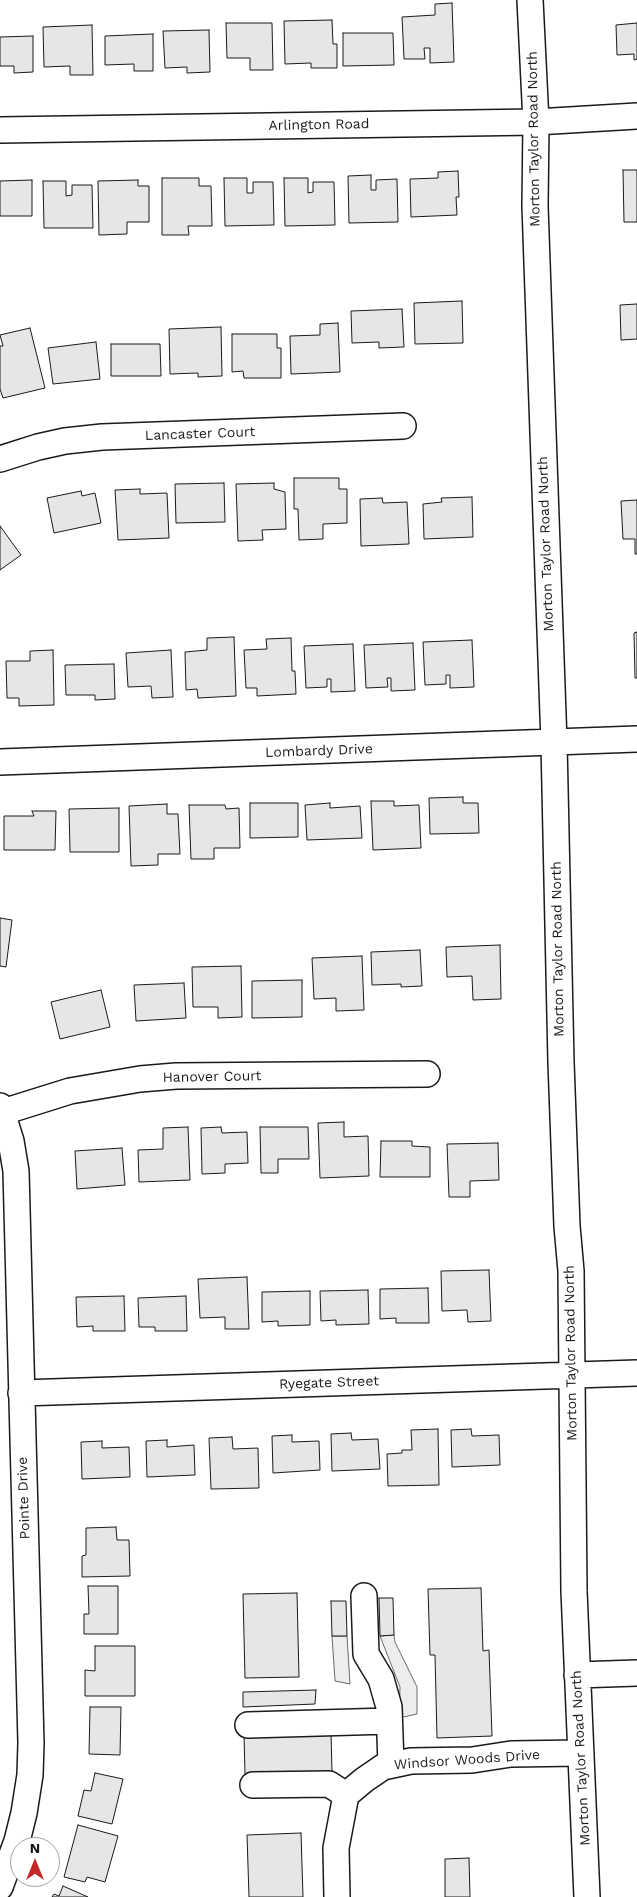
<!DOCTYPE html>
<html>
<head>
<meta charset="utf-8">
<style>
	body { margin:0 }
	#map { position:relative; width:637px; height:1897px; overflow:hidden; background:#fff; font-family:"Work Sans",sans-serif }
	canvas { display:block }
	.north { position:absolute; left:10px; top:1837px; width:50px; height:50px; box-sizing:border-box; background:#fff; border:1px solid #a3a3a3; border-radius:50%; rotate:0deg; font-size:14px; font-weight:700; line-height:20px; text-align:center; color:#1a1a1a }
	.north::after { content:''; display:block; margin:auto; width:18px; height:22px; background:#c62828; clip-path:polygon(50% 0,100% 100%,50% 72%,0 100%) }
</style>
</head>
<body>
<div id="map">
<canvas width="637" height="1897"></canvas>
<div class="north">N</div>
</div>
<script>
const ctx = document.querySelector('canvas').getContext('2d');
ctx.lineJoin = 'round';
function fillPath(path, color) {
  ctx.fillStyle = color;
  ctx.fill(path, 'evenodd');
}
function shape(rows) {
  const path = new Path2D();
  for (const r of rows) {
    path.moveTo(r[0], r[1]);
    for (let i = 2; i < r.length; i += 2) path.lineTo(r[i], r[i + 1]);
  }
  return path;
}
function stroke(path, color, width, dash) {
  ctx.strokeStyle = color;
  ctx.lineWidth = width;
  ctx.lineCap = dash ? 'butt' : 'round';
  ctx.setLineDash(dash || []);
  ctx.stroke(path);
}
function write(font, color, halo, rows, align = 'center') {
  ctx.font = font + ' "Work Sans",sans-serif';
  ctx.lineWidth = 4;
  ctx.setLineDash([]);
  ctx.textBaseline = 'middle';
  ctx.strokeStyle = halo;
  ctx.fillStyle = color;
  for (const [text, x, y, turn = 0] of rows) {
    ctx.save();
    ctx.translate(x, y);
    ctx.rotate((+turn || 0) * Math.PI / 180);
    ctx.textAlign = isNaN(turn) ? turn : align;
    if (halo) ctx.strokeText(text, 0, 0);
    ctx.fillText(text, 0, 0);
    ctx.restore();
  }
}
const parking = shape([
	[394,1635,395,1642,417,1687,417,1714,399,1718,400,1687,380,1636,394,1635],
	[332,1636,347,1636,350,1684,335,1681,332,1636]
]);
fillPath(parking, '#ededed');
stroke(parking, '#6a6a6a', 1);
const building = shape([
	[452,3,454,62,430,63,430,48,424,48,425,59,404,59,402,17,435,15,435,4,452,3],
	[332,20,333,44,337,44,337,68,311,68,311,63,285,64,284,21,332,20],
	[226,23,272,23,273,70,250,70,250,58,227,58,226,23],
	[637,23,637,59,634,60,634,54,617,55,616,25,637,23],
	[92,25,93,75,70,75,70,66,44,67,43,27,92,25],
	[209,30,210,72,187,73,187,67,165,68,163,31,209,30],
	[343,33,393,33,394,65,343,66,343,33],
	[153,34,153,71,134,71,134,64,105,65,105,36,153,34],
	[33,36,33,72,14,73,14,66,0,66,0,37,33,36],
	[623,170,637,170,637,222,624,222,623,170],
	[458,171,459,197,456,197,457,215,411,217,410,179,438,178,438,172,458,171],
	[371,175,371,190,376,190,376,180,397,179,398,222,349,223,348,176,371,175],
	[162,178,199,178,199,186,211,186,212,226,188,226,189,235,162,235,162,178],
	[224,178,247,178,247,193,253,193,253,182,273,182,274,225,225,226,224,178],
	[284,178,308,178,308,193,313,192,313,182,334,182,335,225,285,226,284,178],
	[32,180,32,216,0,216,0,181,32,180],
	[138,180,138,186,149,186,149,222,127,222,127,234,99,235,98,181,138,180],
	[43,181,66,181,66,196,72,195,72,185,92,185,93,228,44,228,43,181],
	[462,301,463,343,415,344,414,303,462,301],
	[637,304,637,339,621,340,620,305,637,304],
	[402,309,404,347,379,348,379,342,352,343,351,311,402,309],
	[338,323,340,372,291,374,290,336,320,335,320,324,338,323],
	[221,327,222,376,198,377,198,373,170,374,169,329,221,327],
	[30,328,45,388,3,398,0,389,0,346,3,346,0,335,30,328],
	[232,334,277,334,277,348,281,348,281,378,244,378,243,371,232,372,232,334],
	[96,342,100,379,53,384,48,348,96,342],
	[111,344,160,344,161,376,111,376,111,344],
	[294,478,339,478,339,489,347,489,347,523,323,524,323,539,299,540,298,509,294,509,294,478],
	[224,483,225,522,176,523,175,484,224,483],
	[274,483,274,489,285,492,286,529,262,530,263,540,238,541,236,484,274,483],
	[140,489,140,494,167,493,169,538,118,540,115,490,140,489],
	[81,491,82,496,95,493,101,523,54,533,47,498,81,491],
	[472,497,473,537,424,539,423,504,442,502,441,498,472,497],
	[382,498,383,503,407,502,409,544,361,546,360,499,382,498],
	[637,500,637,554,635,554,635,539,623,539,621,501,637,500],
	[0,526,21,555,0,570,0,526],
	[637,632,637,678,635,678,634,633,637,632],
	[234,637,236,696,198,698,197,689,186,690,185,652,207,650,207,638,234,637],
	[291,638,292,671,295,671,296,694,257,696,257,688,246,688,244,650,267,649,266,639,291,638],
	[472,640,474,687,450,688,450,675,446,675,446,684,425,685,423,642,472,640],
	[413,643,415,690,391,691,391,678,387,678,388,687,366,688,364,645,413,643],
	[353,644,355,691,331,692,331,679,327,679,327,687,306,688,304,646,353,644],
	[53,650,54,705,19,706,19,698,7,698,6,661,30,661,30,651,53,650],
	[171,650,173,697,152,698,151,686,128,687,126,653,171,650],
	[114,664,115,699,95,700,95,695,66,695,65,665,114,664],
	[463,797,463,803,478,803,479,833,430,834,429,798,463,797],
	[371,801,394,801,394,806,419,805,421,848,373,850,371,801],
	[250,803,298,803,298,837,250,838,250,803],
	[330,803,330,808,360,806,362,838,307,840,305,805,330,803],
	[167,804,167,814,178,814,180,854,158,854,158,865,131,866,129,806,167,804],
	[189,805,225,805,226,809,239,808,240,848,214,848,214,859,191,859,189,805],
	[119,808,119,852,70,852,69,809,119,808],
	[32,811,56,811,55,850,4,850,4,816,34,816,32,811],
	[0,918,12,920,6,967,0,966,0,918],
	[500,945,501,999,473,1000,472,976,447,977,446,947,500,945],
	[420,950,422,986,401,987,401,984,372,985,371,952,420,950],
	[362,956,364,1010,336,1011,336,998,314,999,312,958,362,956],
	[241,966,242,1017,218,1018,218,1007,193,1007,192,967,241,966],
	[302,980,302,1017,252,1018,252,981,302,980],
	[184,983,186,1018,136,1021,134,985,184,983],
	[101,990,110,1027,60,1039,51,1002,101,990],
	[344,1122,344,1137,368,1136,369,1176,320,1178,318,1123,344,1122],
	[188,1127,190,1180,139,1182,138,1150,163,1149,163,1128,188,1127],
	[221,1127,222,1133,247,1132,248,1163,225,1164,225,1173,202,1174,201,1128,221,1127],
	[260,1127,308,1127,309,1159,278,1159,278,1173,261,1173,260,1127],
	[381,1141,412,1141,412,1146,430,1147,430,1177,380,1177,381,1141],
	[498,1143,499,1180,470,1181,470,1197,449,1197,447,1144,498,1143],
	[122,1148,125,1185,77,1189,75,1151,122,1148],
	[489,1270,491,1321,468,1322,467,1310,442,1311,441,1271,489,1270],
	[247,1277,249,1329,225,1329,225,1317,200,1318,198,1279,247,1277],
	[428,1288,429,1323,396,1323,396,1318,380,1319,380,1289,428,1288],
	[368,1290,369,1324,336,1325,336,1320,321,1321,320,1291,368,1290],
	[310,1291,310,1325,278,1326,278,1321,262,1322,262,1292,310,1291],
	[124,1296,125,1331,93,1331,93,1326,77,1327,76,1297,124,1296],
	[186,1296,187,1331,155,1331,155,1327,139,1327,138,1298,186,1296],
	[438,1429,439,1485,388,1486,387,1454,402,1453,402,1450,412,1450,411,1430,438,1429],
	[471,1429,472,1436,499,1435,500,1465,452,1467,451,1430,471,1429],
	[351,1433,352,1440,378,1439,380,1469,332,1471,331,1434,351,1433],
	[292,1435,292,1442,319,1441,320,1470,273,1473,272,1436,292,1435],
	[232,1437,233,1449,258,1448,259,1488,211,1489,209,1438,232,1437],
	[167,1440,167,1447,194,1445,195,1475,147,1477,146,1441,167,1440],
	[102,1441,102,1448,129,1447,130,1477,82,1479,81,1442,102,1441],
	[116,1527,117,1540,129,1540,130,1576,82,1577,82,1556,86,1555,86,1528,116,1527],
	[88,1586,118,1586,118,1634,84,1634,84,1614,89,1614,88,1586],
	[481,1588,483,1651,489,1650,492,1736,437,1738,435,1655,430,1655,428,1589,481,1588],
	[297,1593,299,1677,245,1678,243,1594,297,1593],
	[379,1598,393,1598,394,1635,380,1636,379,1598],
	[331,1601,346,1601,347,1636,332,1636,331,1601],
	[95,1646,135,1646,135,1696,85,1696,85,1670,95,1671,95,1646],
	[316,1690,315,1704,243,1707,243,1692,316,1690],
	[90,1707,121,1707,120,1755,89,1754,90,1707],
	[331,1732,332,1772,245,1775,244,1734,331,1732],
	[95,1773,123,1779,112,1824,78,1816,84,1790,91,1791,95,1773],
	[78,1825,118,1836,105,1882,87,1877,85,1882,64,1877,78,1825],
	[301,1833,303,1897,249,1897,247,1835,301,1833],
	[469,1858,470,1897,445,1897,445,1859,469,1858],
	[63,1886,88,1897,52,1897,54,1894,59,1896,63,1886]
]);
fillPath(building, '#e6e6e6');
stroke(building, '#1a1a1a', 1);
const minor = shape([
	[530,0,536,122,535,206,554,743,561,1062,567,1226,571,1271,574,1591,587,1897],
	[0,130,536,122,637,116],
	[0,459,38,447,65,441,102,437,403,426],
	[0,762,637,739],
	[0,1106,11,1141,16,1171,31,1743,30,1775,24,1813,17,1841,0,1887],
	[3,1112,70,1091,140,1079,176,1076,427,1074],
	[21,1393,637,1373],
	[364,1596,366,1654,381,1679,389,1707,391,1765],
	[577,1675,637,1673],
	[248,1725,389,1721],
	[253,1785,329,1784,346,1795],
	[337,1897,336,1848,346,1795,364,1780,383,1767,411,1761,472,1760,511,1754,581,1753]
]);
stroke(minor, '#1a1a1a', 28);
stroke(minor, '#fff', 25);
write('14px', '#1a1a1a', '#fff', [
	["Arlington Road",319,125,-1],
	["Morton Taylor Road North",534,139,-91],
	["Lancaster Court",200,434,-2],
	["Morton Taylor Road North",546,544,-92],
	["Lombardy Drive",319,751,-2],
	["Morton Taylor Road North",558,949,-91],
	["Hanover Court",212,1077,-1],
	["Morton Taylor Road North",571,1353,-91],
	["Ryegate Street",329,1383,-2],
	["Pointe Drive",24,1498,-92],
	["Morton Taylor Road North",581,1758,-93],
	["Windsor Woods Drive",467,1760,-4]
]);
</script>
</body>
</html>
